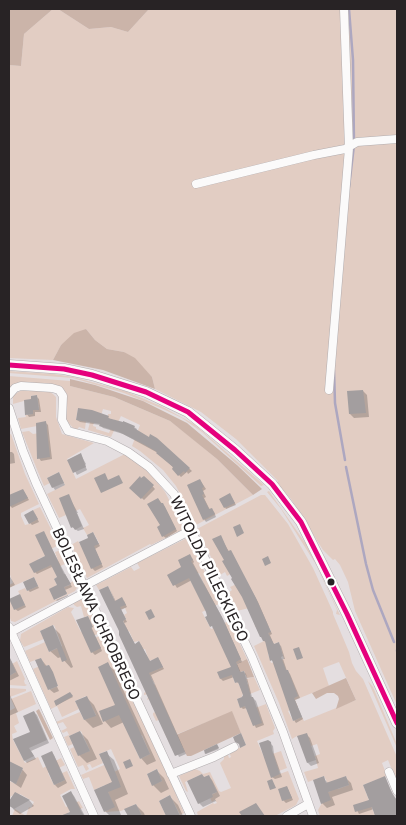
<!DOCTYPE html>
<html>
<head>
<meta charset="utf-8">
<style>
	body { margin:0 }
	#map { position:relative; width:406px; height:825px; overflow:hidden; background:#e4dee0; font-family:"Golos Text",sans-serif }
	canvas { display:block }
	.frame { position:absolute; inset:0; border:10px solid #282325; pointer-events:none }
</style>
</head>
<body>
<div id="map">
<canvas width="406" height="825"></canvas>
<div class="frame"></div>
</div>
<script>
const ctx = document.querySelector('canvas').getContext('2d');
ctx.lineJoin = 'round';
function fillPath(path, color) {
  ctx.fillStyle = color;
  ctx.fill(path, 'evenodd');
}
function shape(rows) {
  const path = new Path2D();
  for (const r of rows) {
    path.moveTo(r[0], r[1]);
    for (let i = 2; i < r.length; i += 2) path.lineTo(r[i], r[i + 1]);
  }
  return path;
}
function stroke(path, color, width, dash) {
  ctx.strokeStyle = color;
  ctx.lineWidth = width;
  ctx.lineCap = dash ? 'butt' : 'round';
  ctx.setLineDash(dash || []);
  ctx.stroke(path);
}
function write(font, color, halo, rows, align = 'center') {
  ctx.font = font + ' "Golos Text",sans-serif';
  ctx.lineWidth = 5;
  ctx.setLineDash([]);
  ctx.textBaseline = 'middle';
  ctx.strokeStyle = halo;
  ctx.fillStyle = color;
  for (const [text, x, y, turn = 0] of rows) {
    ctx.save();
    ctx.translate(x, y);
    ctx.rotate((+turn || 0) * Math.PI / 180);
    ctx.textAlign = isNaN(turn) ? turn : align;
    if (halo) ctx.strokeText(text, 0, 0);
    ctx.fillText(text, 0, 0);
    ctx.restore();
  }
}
fillPath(shape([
	[53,9,58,9,89,29,111,27,128,32,149,9,397,9,397,705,355,611,348,582,340,565,335,559,333,560,323,550,291,499,277,483,278,481,236,439,201,412,155,389,152,377,124,352,107,349,95,340,86,329,61,345,53,360,9,358,9,65,21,66,24,34],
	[9,371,54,374,73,377,125,391,161,406,194,424,264,485,261,486,202,432,182,418,163,409,124,393,73,378,9,373],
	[9,376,70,381,70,386,114,397,170,421,188,435,217,459,253,495,196,525,176,486,163,470,140,451,132,446,140,425,121,416,111,437,88,430,90,422,78,408,76,420,86,421,85,429,79,427,77,430,74,429,66,420,65,392,52,384,19,383,9,388],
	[103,409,111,411,111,414,108,414,108,418,114,420,109,433,96,429,96,427,93,426,95,418,100,419],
	[22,390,48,391,53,394,56,397,56,417,62,434,94,443,67,459,76,479,125,454,149,472,165,492,183,527,182,530,151,545,150,544,87,578,71,545,78,541,84,551,99,543,93,532,87,535,83,528,89,525,80,509,59,518,47,494,65,485,59,472,47,478,50,483,44,486,38,472,22,432,29,431,33,434,47,432,46,422,37,423,37,426,21,429,18,418,26,417,25,415,33,414,33,410,39,409,37,395,31,396,31,399,13,404,13,397,15,394],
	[11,434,25,474,39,504,21,513,21,516,25,525,29,524,37,519,33,510,40,507,59,545,51,549,52,553,38,559,42,569,58,561,55,552,61,550,67,563,54,569,57,577,54,579,57,585,55,600,67,594,64,587,70,585,70,583,75,580,78,586,75,591,15,622,11,621,9,615,9,598,14,609,25,605,18,591,25,588,27,591,38,586,34,577,9,588,9,585,13,583,9,572,9,435],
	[269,491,306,544,340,615,336,614,337,610,315,563,281,509,267,492],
	[261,495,265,495,288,524,313,568,333,612,333,614,349,652,352,663,356,671,363,679,397,757,397,782,388,760,382,763,387,776,363,785,375,816,320,816,318,810,328,792,331,791,324,776,308,782,304,772,318,768,315,756,320,754,317,744,311,746,297,736,292,739,279,703,254,646,270,638,268,633,271,631,267,624,255,627,253,607,237,611,228,593,232,590,230,587,246,580,240,569,227,576,225,572,220,575,197,529],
	[279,642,284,659,271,663,268,654,271,645],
	[339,662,356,700,304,721,302,717,293,721,288,711,298,707,295,700,329,686,323,668],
	[346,776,349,785,338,789,335,781],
	[187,538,221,603,202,612,211,629,229,621,247,659,233,665,239,670,231,673,235,683,238,682,240,687,248,684,246,679,254,677,260,690,250,694,249,693,242,695,242,697,237,699,240,707,245,706,247,711,266,704,275,728,273,731,274,734,257,741,264,757,281,751,287,768,279,771,275,761,267,764,271,777,288,771,299,799,296,805,275,816,198,816,197,812,213,803,214,804,217,803,215,800,212,802,210,798,212,797,211,795,217,792,214,786,213,787,209,775,204,777,202,774,185,782,188,792,186,791,179,776,195,769,200,771,203,774,210,772,219,791,221,792,231,788,220,763,224,759,224,754,227,752,229,758,231,757,229,752,246,745,232,712,170,737,171,741,169,742,164,732,173,727,166,713,160,716,161,719,156,721,153,715,153,713,157,711,158,713,165,710,158,695,147,700,149,694,144,695,144,693,155,684,148,673,163,667,161,664,157,665,155,659,149,661,145,649,138,651,136,648,141,645,139,641,134,642,129,631,127,632,123,621,126,619,124,615,127,613,125,608,115,611,111,602,114,599,108,586,99,590,96,585,131,567,134,571,140,568,137,563],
	[199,573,204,584,195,589,189,578],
	[85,598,100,633,88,638,89,640,102,635,169,778,184,813,180,815,170,795,159,801,166,816,142,816,136,804,121,811,104,812,114,807,105,785,94,790,89,777,83,779,81,775,104,765,114,772,120,769,111,749,99,754,103,763,92,768,90,764,87,765,89,769,86,771,83,765,78,767,70,749,74,747,78,755,90,751,81,731,69,736,73,744,68,746,64,737,69,735,67,731,63,733,61,731,67,728,63,722,57,724,56,722,80,712,84,720,96,715,86,696,75,701,79,709,62,717,57,706,51,709,33,669,44,664,41,658,30,662,25,651,45,642,49,652,62,646,54,625,40,631,44,639,24,647,20,641,21,634,68,607,74,608,71,612,81,632,92,627,88,616,84,617,81,606,77,607,74,605,73,603],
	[48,665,58,686,49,690,39,669],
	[142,735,150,754,140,759,131,740],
	[157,769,162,781,152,785,147,774],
	[17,661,25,679,24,681,25,684,27,685,25,686,9,685,9,676,16,672,12,664],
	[368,681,373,687,397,744,397,748],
	[9,688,26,689,26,691,10,697],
	[31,691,36,704,16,713,19,723,14,726,17,732,12,734,13,740,25,763,38,757,43,768,61,758,65,765,48,773,54,785,65,780,62,773,67,771,75,789,71,789,60,795,66,807,79,801,83,808,68,812,71,816,12,816,15,809,26,816,29,807,31,808,34,802,20,794,11,796,9,801,9,778,9,781,16,784,19,775,20,775,23,769,9,762,9,711,15,708,11,699]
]), '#e2cdc3');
fillPath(shape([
	[9,9,53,9,24,34,21,66,9,65],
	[58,9,149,9,128,32,111,27,89,29],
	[86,329,95,340,107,349,124,352,135,358,152,377,155,389,103,370,53,360,61,345,74,333],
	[70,379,95,385,143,401,187,423,237,465,262,489,253,495,217,459,170,421,114,397,70,386],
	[247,659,254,677,247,678,244,671,240,672,232,666],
	[346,678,356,700,336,709,339,699,338,696,334,693,327,693,316,699,312,693],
	[39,709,53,738,50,740,36,711],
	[232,711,241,733,191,756,187,756,176,735]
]), '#cbb4a9');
fillPath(shape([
	[363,391,367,395,369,417,354,418,350,414],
	[36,396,39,399,41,412,35,412,35,416,29,417,27,414,32,400],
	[108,417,111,420,134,427,137,429,136,431,149,438,156,439,192,471,188,474,187,472,181,477,173,469,174,468,158,453,123,434,103,428,100,425,80,422,77,420],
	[46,423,48,425,52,459,41,461,39,458],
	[9,452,12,452,14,454,15,463,9,464],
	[81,455,86,464,85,465,87,470,77,475,69,460],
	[59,474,65,485,55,490,53,487],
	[144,477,155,489,144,500,131,488],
	[200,480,206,489,203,491,206,497,204,498,210,510,214,512,216,517,206,522,204,519],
	[23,490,29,500,12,508,9,504,9,497],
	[68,495,78,513,77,513,84,529,78,531,72,527],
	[230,495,236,505,226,509,225,507],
	[158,499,165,507,177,531,166,538,163,536],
	[35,514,39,522,32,525,30,523],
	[43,532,72,587,65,590,67,593,55,598,59,578,54,566,37,574,35,572,47,556],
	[93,534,100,546,95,549,103,567,95,571,92,568,90,538],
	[220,536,258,602,272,634,270,635,274,645,278,643,281,646,285,659,283,659,287,671,290,674,300,698,295,700,303,719,296,723,294,720,274,662,271,660,267,643,264,641],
	[192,558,194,562,193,563,224,621,242,662,237,664,241,673,244,672,246,674,252,697,256,701,264,725,256,728,247,708,243,709,241,707,244,695,240,684,236,682,234,677,223,681,221,679,219,673,232,667,215,628,212,628,218,624,209,616,192,580,177,588,169,575,183,568],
	[9,575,15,585,9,588],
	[34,579,39,588,30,592,28,590],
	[110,589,116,602,124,601,127,607,121,610,127,622,124,623,135,645,139,643,141,645,150,662,158,658,164,669,151,675,186,754,179,757],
	[20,595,26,607,18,611,15,609],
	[68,595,68,596,57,601,56,600],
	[87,617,102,651,95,655,92,652],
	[53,627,60,634,73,667,71,668,61,657,58,658,50,651],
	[9,656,19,676,9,681],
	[41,659,49,669,59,691,54,693,49,689],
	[107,664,114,670,156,761,147,765,141,758,124,722,111,728,104,720,116,705],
	[9,693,18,712,9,716],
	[70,694,73,697,57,705,55,701],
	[86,697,94,705,103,724,93,728,85,720,77,702],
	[34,712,37,715,49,743,31,751,36,759,27,763,25,761],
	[80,732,88,740,97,759,87,763,79,755],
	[307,735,310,738,319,763,311,766,308,763],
	[268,741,273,746,274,754,282,777,275,779,272,777],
	[217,747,219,749,206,754,205,751],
	[51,752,54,755,67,783,58,788,55,785],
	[106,753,114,760,128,794,115,800,121,815,118,816,110,816,105,811,96,790,113,782],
	[9,763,22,769,27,775,21,788,9,780],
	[156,770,164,778,169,789,161,793,153,785],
	[202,775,205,778,208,776,212,780,220,796,215,799,216,801,203,807,199,803],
	[323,778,328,783,346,778,351,783,353,790,332,797,335,805,327,808,322,803],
	[384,778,394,796,397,800,397,816,377,816,374,809,359,814,355,806,370,800],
	[287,787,293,800,286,803,283,800],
	[16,793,30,801,34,806,20,814,14,810,9,804],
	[71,793,74,796,85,816,73,816,64,796],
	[170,797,178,805,183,816,167,816,161,802],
	[136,805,144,813,145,816,129,816,126,810]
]), '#0003');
stroke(shape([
	[349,9,353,60,354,145,349,187],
	[334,370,335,403,345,460],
	[346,467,366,564,373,590,394,642],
	[397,650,397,651]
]), '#ada7c0', 2.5);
fillPath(shape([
	[363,390,366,413,349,414,347,391],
	[37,395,39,410,33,410,33,414,25,415,24,400,31,399,31,396],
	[78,408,92,410,109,416,108,418,123,422,123,421,135,426,134,428,149,437,150,434,157,438,190,468,185,473,184,471,178,476,172,469,173,467,156,453,157,452,145,445,119,432,99,426,100,424,76,420],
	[46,421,50,457,37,459,36,423],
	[81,453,86,467,73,473,67,460],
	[59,472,64,483,52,488,47,478],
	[105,473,108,480,119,475,123,483,101,493,94,478],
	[140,476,141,478,144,476,154,485,141,499,129,488],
	[200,479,204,487,202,488,204,494,202,495,209,509,212,508,215,514,203,520,187,485],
	[23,489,28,498,9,507,9,495],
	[230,493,235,503,224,508,219,499],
	[69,494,82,526,75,530,73,527,71,528,59,498],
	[158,498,161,503,163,503,176,529,162,537,157,527,160,525,147,504],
	[33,510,38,519,29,524,24,515],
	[240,524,244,533,237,537,233,527],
	[44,531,64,574,65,574,71,584,64,587,67,594,54,600,49,589,57,585,54,579,57,577,51,565,34,573,29,564,45,556,35,535],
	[93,532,99,544,94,546,102,564,91,569,79,542,88,538,87,535],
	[221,535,228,551,231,550,256,598,271,632,268,633,274,644,279,642,283,656,281,657,286,670,288,670,298,696,294,698,302,717,293,721,272,660,270,661,265,641,263,641,261,637,260,637,242,597,231,579,232,578,222,561,224,560,212,539],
	[190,554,193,560,191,561,222,617,241,659,236,662,240,672,244,671,251,697,253,697,262,723,253,726,245,706,240,708,237,699,242,697,243,695,238,682,235,683,232,675,220,679,217,672,231,667,212,626,210,627,205,617,207,616,206,612,189,578,173,586,167,575,181,567,178,560],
	[268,556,271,563,265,566,262,559],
	[34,577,38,586,27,591,23,582],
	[108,586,115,601,122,597,126,605,120,607,126,619,123,621,135,644,139,641,150,661,158,657,163,667,149,673,185,752,175,756,119,635,119,631,99,590],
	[20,594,25,605,14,610,9,599],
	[151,609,155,617,149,620,145,612],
	[88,616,93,627,91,628,101,648,91,653,76,620],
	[53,625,67,660,62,662,57,648,49,652,40,631],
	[299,647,303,658,297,660,293,649],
	[9,656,16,672,9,676],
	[41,658,45,666,49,665,53,672,58,686,48,690,35,660],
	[108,662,150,754,140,759,119,715,103,722,99,711,115,705,98,667],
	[70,692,73,696,56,706,54,701],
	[87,696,96,716,84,720,75,701],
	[34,711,47,740,29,748,34,756,24,761,13,739,30,732,23,716],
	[80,731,90,751,78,756,69,736],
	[241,733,246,745,240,748,239,744,235,742,233,737],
	[307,733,316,760,307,763,297,736],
	[268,740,271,742,272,750,280,774,271,778,259,743],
	[217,744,219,748,205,754,204,750],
	[52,751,65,780,54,785,41,756],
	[107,751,121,787,108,792,115,807,104,812,94,790,112,782,99,754],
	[130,759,133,766,126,769,123,762],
	[9,761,23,768,16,784,9,780],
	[157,769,162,781,152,786,147,774],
	[202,774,204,777,209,775,217,792,212,794,213,797,198,804,187,781],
	[324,776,326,783,346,776,349,785,328,792,331,800,321,804,313,780],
	[385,776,392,793,397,801,397,816,375,816,372,807,355,812,353,805,369,800,363,785],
	[272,779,276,788,270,790,267,781],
	[287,786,292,798,282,801,278,789],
	[71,791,80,809,84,816,60,816,70,812,62,796],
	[15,792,30,800,14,809,13,808,9,806,9,801],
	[170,795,180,816,166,816,159,801],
	[256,803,265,816,242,816,239,812],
	[136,804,142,816,128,816,124,809]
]), '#a39e9f');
const street = shape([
	[196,184,314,155,345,149,357,142,397,139],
	[329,390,349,148,344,9],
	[9,395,15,388,21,386,52,388,59,390,63,396,62,420,68,431,107,441,128,452,149,467,174,494,252,657,283,732,313,816],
	[9,408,23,451,36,483,191,816],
	[84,586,191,530],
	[9,627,94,816],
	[9,634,11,632,86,592],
	[389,772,397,791],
	[171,774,214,757,234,747],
	[287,816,308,804]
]);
const secondary = shape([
	[9,365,64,369,92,375,146,392,188,412,235,450,272,484,301,522,347,614,397,723]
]);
stroke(street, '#b2adaf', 9);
stroke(secondary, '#b2adaf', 11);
stroke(street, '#fbfafa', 8);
stroke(secondary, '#fbfafa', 10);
stroke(shape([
	[9,365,64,369,92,375,146,392,188,412,235,450,272,484,301,522,347,614,397,723]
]), '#e5007d', 5);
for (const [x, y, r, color] of [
	[331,582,4.5,"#282325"]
]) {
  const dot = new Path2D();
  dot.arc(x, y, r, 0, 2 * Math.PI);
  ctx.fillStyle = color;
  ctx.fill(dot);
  stroke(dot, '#fff', 2);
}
write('15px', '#282325', '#fff', [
	["WITOLDA PILECKIEGO",209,569,64],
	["BOLESŁAWA CHROBREGO",96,614,65]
]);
</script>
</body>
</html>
